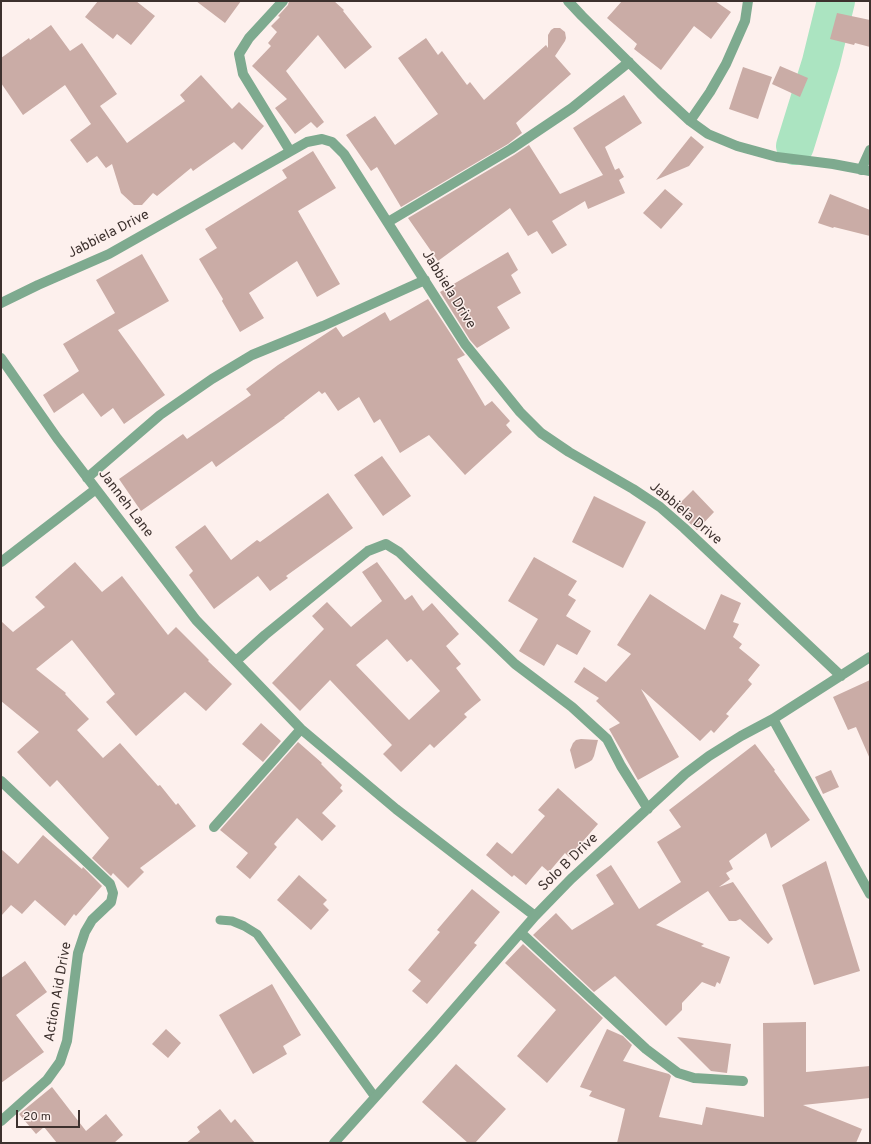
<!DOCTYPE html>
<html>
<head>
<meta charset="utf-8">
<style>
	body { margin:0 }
	#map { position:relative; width:871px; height:1144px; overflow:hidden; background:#fdf0ed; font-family:Overpass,sans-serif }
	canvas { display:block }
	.frame { position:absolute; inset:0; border:2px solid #3d312e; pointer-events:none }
	.scale { position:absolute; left:16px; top:1110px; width:64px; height:18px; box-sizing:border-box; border:2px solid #3d312e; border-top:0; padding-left:5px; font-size:12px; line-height:14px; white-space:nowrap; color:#3d312e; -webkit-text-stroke:3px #fdf0ed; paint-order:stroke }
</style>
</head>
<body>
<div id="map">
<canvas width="871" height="1144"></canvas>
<div class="frame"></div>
<div class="scale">20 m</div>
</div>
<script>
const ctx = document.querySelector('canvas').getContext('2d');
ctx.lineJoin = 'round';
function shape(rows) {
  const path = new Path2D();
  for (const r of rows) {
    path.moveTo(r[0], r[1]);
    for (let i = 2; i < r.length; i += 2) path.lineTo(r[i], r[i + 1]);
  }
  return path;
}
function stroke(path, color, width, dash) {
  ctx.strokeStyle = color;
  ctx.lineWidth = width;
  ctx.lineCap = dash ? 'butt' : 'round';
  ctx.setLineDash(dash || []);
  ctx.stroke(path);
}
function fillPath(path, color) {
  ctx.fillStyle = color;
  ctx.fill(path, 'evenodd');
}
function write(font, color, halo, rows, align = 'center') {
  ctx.font = font + ' Overpass,sans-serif';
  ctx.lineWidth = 3;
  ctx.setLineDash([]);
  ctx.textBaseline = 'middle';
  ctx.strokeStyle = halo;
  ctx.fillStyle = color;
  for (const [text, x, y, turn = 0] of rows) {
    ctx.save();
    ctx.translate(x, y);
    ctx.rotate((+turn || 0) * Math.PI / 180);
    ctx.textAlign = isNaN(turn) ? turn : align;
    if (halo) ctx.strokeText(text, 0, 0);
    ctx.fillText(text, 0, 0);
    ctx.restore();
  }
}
stroke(shape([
	[795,146,821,62,836,1]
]), '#abe4c1', 38);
fillPath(shape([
	[98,1,136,1,155,16,131,45,117,34,113,39,85,17],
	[196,1,241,1,225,23],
	[289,1,334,1,344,10,343,11,372,47,345,69,318,35,286,71,324,122,317,128,311,122,295,134,275,108,287,99,252,66,271,46,268,43,277,32,271,26,280,17,278,16,288,5],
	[622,1,715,1,731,12,711,39,694,26,661,70,634,49,637,44,607,18],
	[837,13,870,20,870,47,855,43,854,45,830,39],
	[51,25,70,51,82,43,117,94,100,106,127,143,185,101,180,95,201,75,232,109,239,102,264,126,242,150,234,142,193,171,191,168,157,196,153,193,142,205,134,205,121,193,112,164,106,168,97,156,87,163,70,140,91,124,65,85,23,115,1,83,1,58,29,38,30,40],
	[554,28,560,28,565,32,566,38,565,41,555,56,571,74,516,123,522,133,508,144,401,207,377,167,371,171,346,135,375,116,395,145,438,114,398,58,426,38,438,55,442,51,467,85,470,82,484,100,546,45,548,48,548,35,551,30],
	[780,66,808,78,800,97,772,84],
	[743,67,772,77,758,119,729,109],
	[624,95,642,123,605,147,615,170,619,168,624,177,619,180,625,193,588,209,585,201,552,221,567,245,552,254,537,231,528,236,510,208,438,261,408,218,514,155,529,145,560,194,603,175,573,128],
	[691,136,704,147,689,166,656,180],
	[313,151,336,188,298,211,340,284,317,297,297,261,249,293,264,318,240,332,222,301,223,299,199,259,217,248,205,229,287,178,282,170],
	[665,189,683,204,661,229,643,213],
	[830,194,870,210,870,236,834,227,833,228,818,223],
	[508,252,518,270,511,275,521,293,497,307,510,328,477,348,470,340,440,292],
	[142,254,169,301,118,330,165,395,124,424,113,408,101,417,83,393,54,413,43,395,79,371,63,344,115,313,96,280],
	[428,299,460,348,465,355,457,359,485,406,492,401,510,421,506,425,512,432,465,475,429,435,400,453,380,419,374,423,359,397,338,411,325,392,322,394,319,391,284,418,285,418,216,467,212,461,141,511,119,479,183,434,187,439,251,395,246,389,278,365,333,329,336,327,343,337,385,312,390,321],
	[382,456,411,496,383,516,354,475],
	[693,490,714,512,697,530,685,519,679,504],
	[328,493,353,528,286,576,288,578,270,591,258,576,214,609,189,575,193,571,175,547,205,525,231,560,257,540,260,542],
	[594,496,646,522,623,568,572,542],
	[534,557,577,581,568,595,576,600,566,616,591,631,577,655,557,644,544,666,519,651,538,619,508,601],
	[75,562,102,592,122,576,168,635,176,627,209,660,208,661,232,684,206,711,185,692,136,736,106,702,115,694,72,640,36,669,66,693,65,694,89,719,77,730,103,758,120,743,158,786,160,785,176,805,178,803,196,826,140,868,144,872,128,888,113,873,111,876,92,858,109,838,57,780,50,787,17,752,39,732,1,701,1,621,13,632,45,607,35,597],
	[377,562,405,600,412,595,423,611,432,603,459,634,446,646,461,664,456,668,481,700,464,714,467,717,434,748,430,744,401,772,383,754,392,745,330,680,300,711,272,683,324,629,312,616,327,602,351,627,382,601,362,572],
	[387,639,407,662,411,659,440,691,409,720,356,665],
	[650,594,705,630,721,594,741,603,733,622,739,624,733,637,742,644,739,648,760,665,748,680,752,684,726,714,729,716,714,733,711,730,700,741,641,689,679,757,638,780,609,729,620,723,596,701,599,698,574,682,584,667,606,682,631,654,617,645],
	[870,680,870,759,856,727,848,730,833,697],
	[261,723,281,741,263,762,242,744],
	[581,739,598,740,594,756,592,760,589,762,575,769,570,750,573,743,576,740],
	[298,742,322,763,321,764,342,785,340,788,343,791,322,813,336,826,322,841,297,818,274,844,277,847,250,879,236,867,248,853,220,830],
	[755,744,775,770,774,771,810,820,771,848,766,833,729,861,733,869,726,873,730,879,719,887,733,882,773,939,768,944,740,919,736,921,729,921,708,891,656,925,704,944,701,946,730,957,720,984,717,982,715,987,702,982,682,1003,682,1010,666,1026,615,976,594,992,533,935,556,913,572,930,614,904,596,875,611,865,639,909,681,882,657,842,681,827,669,810],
	[831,770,839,787,823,794,815,777],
	[558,788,598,824,569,857,565,853,549,872,542,866,526,885,514,875,512,877,486,855,497,842,512,854,545,816,538,810],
	[43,835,82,869,83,867,102,886,76,916,74,914,65,926,35,900,22,914,11,905,1,916,1,849,18,864],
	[826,861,860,971,814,985,782,885],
	[299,875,327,900,323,904,329,910,311,930,277,900],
	[472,889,500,912,474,943,477,945,427,1004,412,991,421,981,408,970,440,932,437,930],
	[523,944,603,1018,547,1083,517,1056,556,1010,505,963],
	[25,961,47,992,16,1015,44,1052,1,1083,1,978],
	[272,984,301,1035,283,1046,287,1054,253,1074,219,1015],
	[806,1022,806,1072,870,1066,870,1098,803,1105,862,1129,856,1143,617,1143,625,1109,589,1096,592,1091,580,1087,607,1029,623,1036,632,1045,623,1061,669,1074,671,1076,659,1117,702,1125,706,1107,764,1117,763,1023],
	[166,1029,181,1043,168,1058,152,1044],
	[677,1037,731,1044,727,1073,711,1071],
	[456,1064,506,1109,475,1143,468,1143,422,1102],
	[52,1087,86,1131,106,1114,123,1135,114,1143,57,1143,44,1127,36,1134,19,1114],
	[220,1109,231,1123,235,1119,255,1143,186,1143,200,1132,197,1127]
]), '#caaca6');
stroke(shape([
	[220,920,232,921,244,926,257,934,375,1097]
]), '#7eaa8f', 9);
stroke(shape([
	[283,1,249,38,239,54,243,74,290,151],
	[568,1,582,16,660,93,690,121,708,134,737,146,777,157,833,164,870,171],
	[690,121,710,92,726,64,745,21,748,1],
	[861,170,870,150],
	[388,222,511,149,572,108,629,62],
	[1,303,38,285,109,254,307,142,322,139,332,142,344,154,465,344,520,412,541,433,569,452,633,489,660,507,684,528,841,676],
	[1,358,57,438,196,620,301,729,396,809,535,916],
	[87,478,160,415,212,379,252,355,323,326,425,280],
	[1,562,96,489],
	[236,661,265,635,368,551,386,544,399,552,462,613,515,664,572,707,607,739,621,766,648,809],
	[773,719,870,894],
	[1,781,110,884,113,893,111,902,92,920,85,932,78,953,67,1041,60,1062,47,1080,1,1121],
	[214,827,301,729],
	[521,933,646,1049,678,1073,694,1078,743,1081],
	[334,1143,434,1032,535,916,571,879,685,774,709,756,741,736,773,719,870,657]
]), '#7eaa8f', 10);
write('14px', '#3d312e', '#fdf0ed', [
	["Jabbiela Drive",109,235,-27],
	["Jabbiela Drive",448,290,58],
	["Janneh Lane",125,504,53],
	["Jabbiela Drive",685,514,40],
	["Solo B Drive",569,863,-44],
	["Action Aid Drive",59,992,-80]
]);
</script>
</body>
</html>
